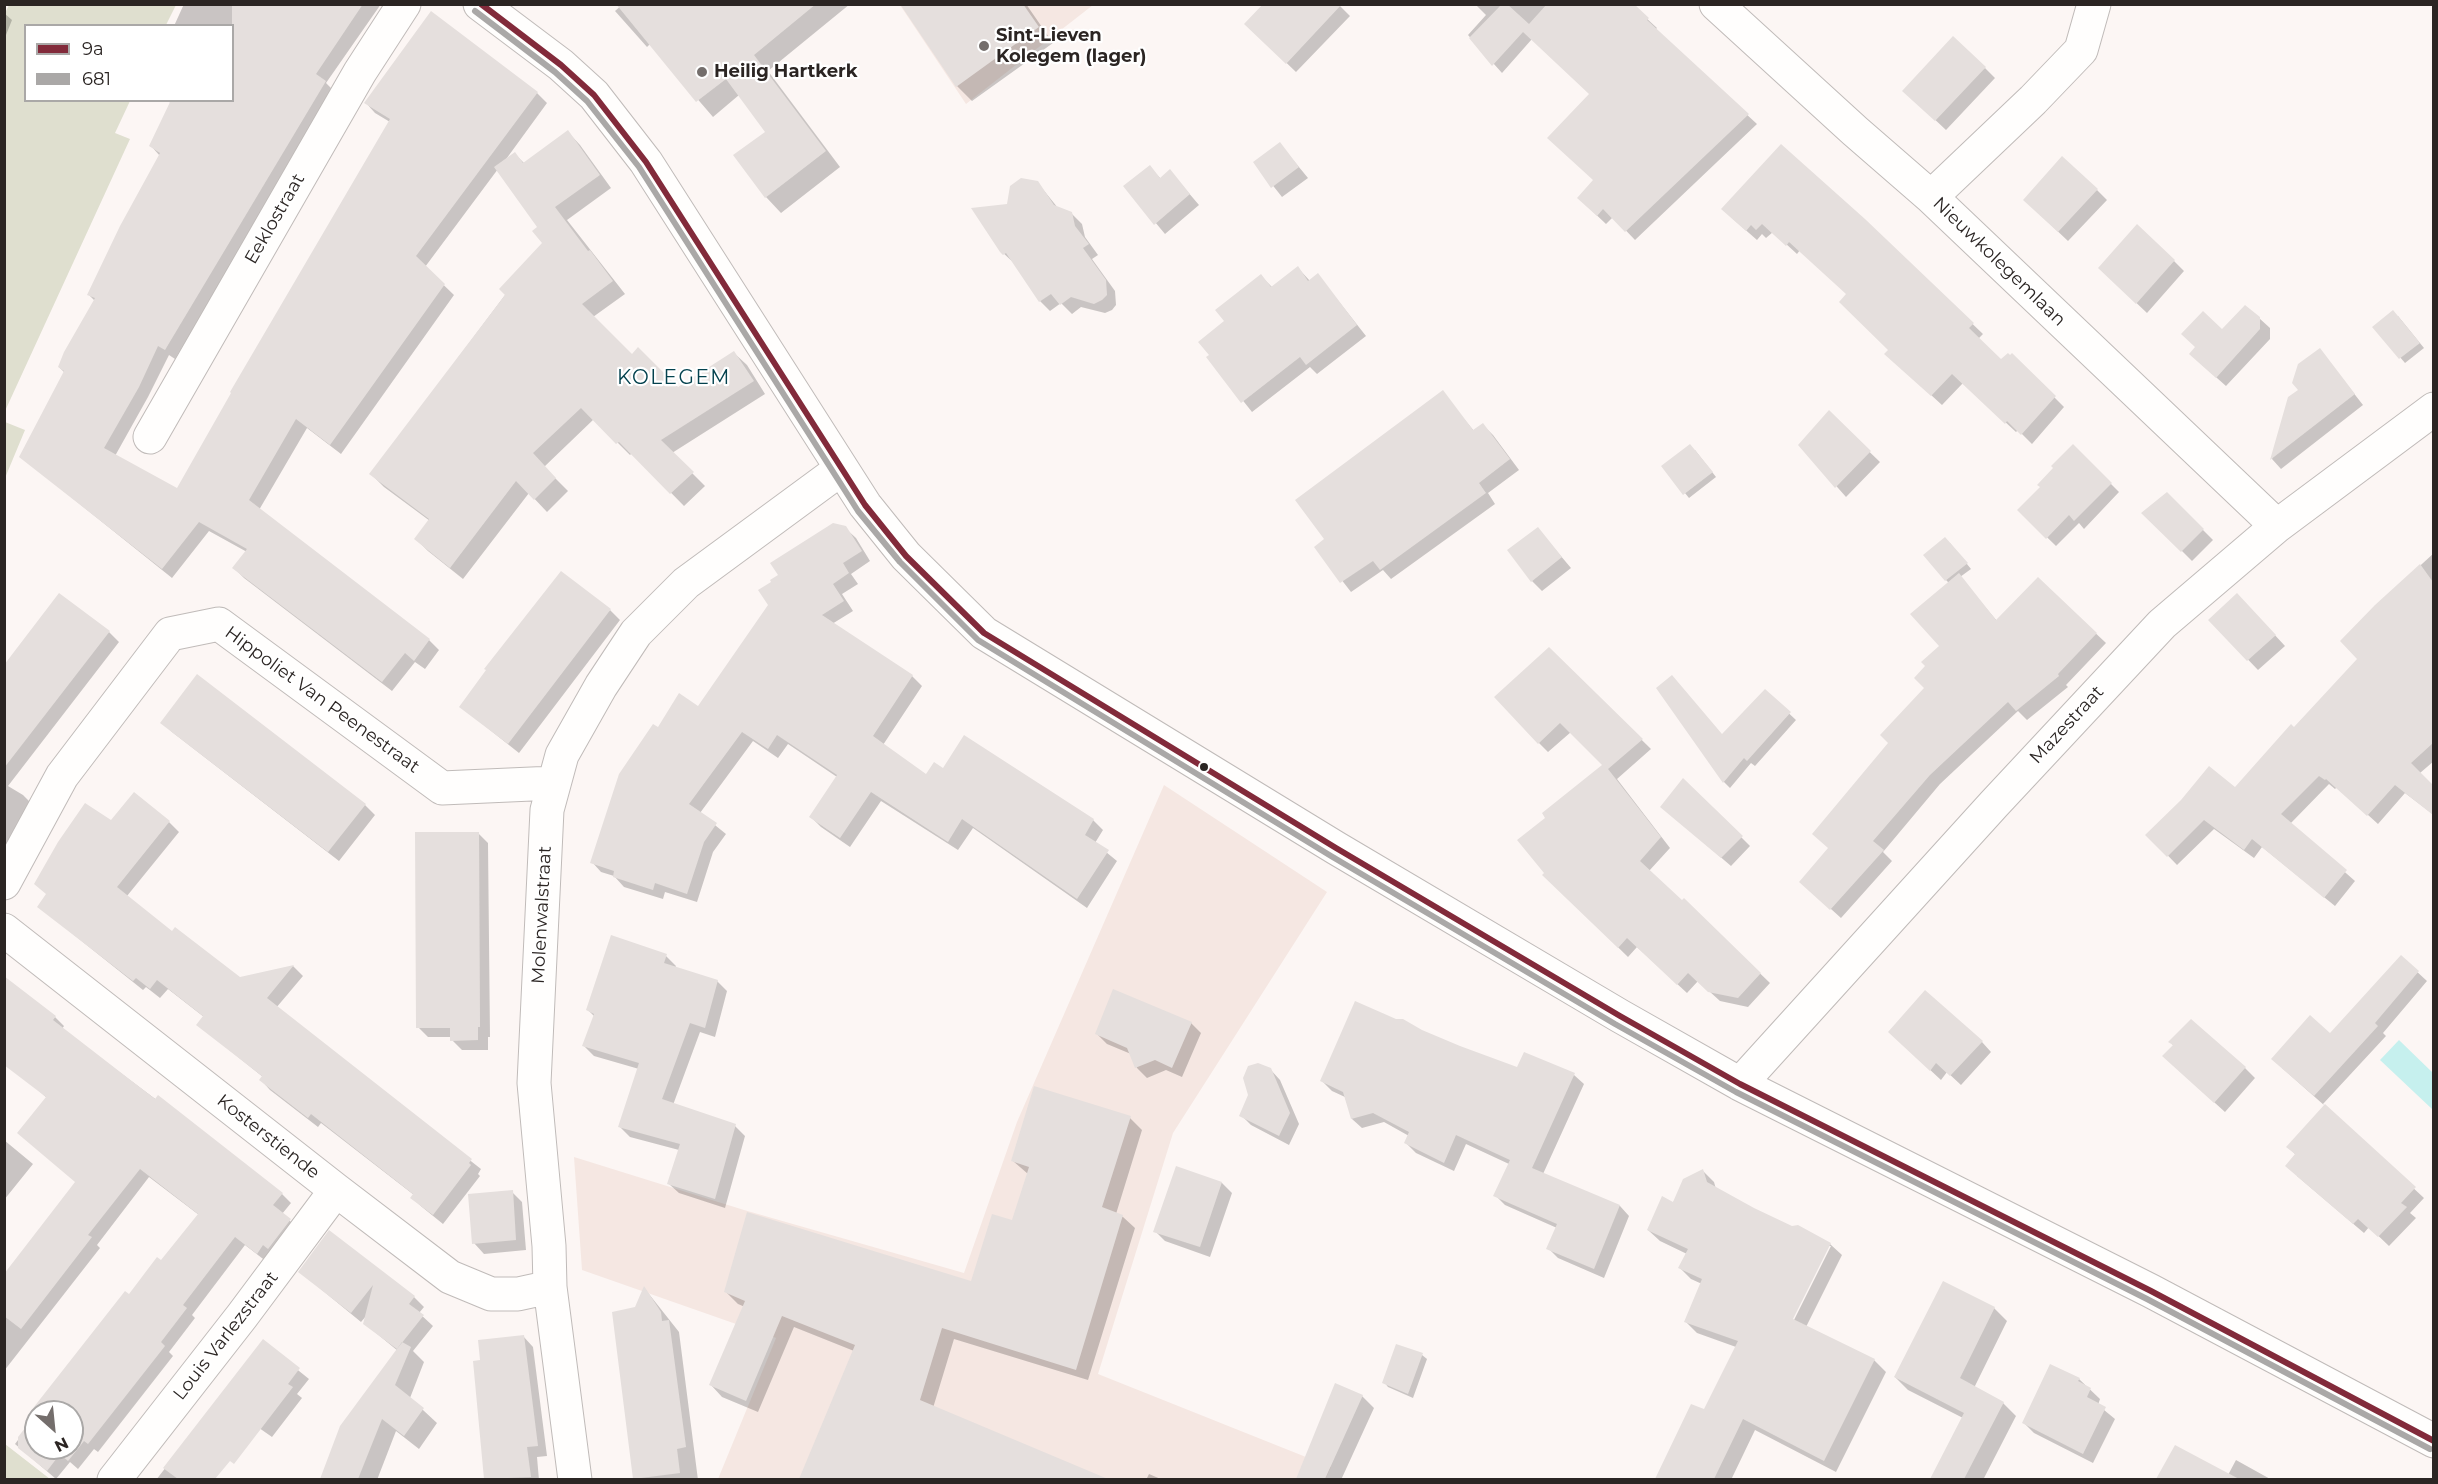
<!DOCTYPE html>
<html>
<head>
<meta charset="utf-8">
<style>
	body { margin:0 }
	#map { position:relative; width:2438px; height:1484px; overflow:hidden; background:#fcf6f4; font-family:Montserrat,sans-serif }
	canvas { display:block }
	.frame { position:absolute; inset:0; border:6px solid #2b2523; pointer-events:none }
	.legend { position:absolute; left:24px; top:24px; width:210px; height:78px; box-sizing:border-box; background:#fff; border:2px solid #aaa8a7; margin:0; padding:8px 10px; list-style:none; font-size:18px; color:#2b2523 }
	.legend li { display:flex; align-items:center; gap:12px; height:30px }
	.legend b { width:30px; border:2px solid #aaa8a7 }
	.north { position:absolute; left:24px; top:1400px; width:60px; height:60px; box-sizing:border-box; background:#fff; border:2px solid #aaa8a7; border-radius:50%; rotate:153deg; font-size:16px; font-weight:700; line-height:24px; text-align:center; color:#2b2523 }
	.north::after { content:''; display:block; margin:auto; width:21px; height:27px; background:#746e6c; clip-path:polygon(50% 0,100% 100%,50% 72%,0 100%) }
</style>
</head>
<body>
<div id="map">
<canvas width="2438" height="1484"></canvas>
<div class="frame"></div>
<ul class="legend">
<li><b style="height:8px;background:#822a3a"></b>9a</li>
<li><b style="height:8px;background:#aaa8a7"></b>681</li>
</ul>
<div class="north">N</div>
</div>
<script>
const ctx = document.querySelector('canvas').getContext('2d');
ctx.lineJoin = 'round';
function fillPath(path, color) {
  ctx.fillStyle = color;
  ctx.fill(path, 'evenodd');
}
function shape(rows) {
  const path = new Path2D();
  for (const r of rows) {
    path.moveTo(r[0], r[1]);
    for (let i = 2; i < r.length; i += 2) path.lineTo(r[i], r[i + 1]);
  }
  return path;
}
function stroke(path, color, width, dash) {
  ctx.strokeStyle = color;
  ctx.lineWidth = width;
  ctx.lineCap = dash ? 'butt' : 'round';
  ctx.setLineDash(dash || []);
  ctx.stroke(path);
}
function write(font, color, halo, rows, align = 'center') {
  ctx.font = font + ' Montserrat,sans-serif';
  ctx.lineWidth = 4.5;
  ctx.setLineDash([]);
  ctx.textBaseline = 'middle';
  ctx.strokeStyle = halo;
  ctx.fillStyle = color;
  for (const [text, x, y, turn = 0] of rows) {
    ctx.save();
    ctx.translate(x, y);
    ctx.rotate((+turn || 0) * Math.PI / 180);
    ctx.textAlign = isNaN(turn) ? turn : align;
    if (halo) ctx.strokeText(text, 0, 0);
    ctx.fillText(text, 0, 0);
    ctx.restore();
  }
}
fillPath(shape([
	[900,5,1093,5,966,104],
	[1164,785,1327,892,1173,1133,1098,1374,1331,1467,1325,1480,718,1479,776,1338,582,1270,574,1157,744,1210,964,1273,1017,1122]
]), '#f5e7e2');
fillPath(shape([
	[9,5,176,5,166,25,26,26,26,100,130,101,115,133,130,139,5,411,4,15],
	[5,422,25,430,5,478],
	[5,1444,50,1479,5,1479]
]), '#dfdfcf');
fillPath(shape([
	[2399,1040,2433,1073,2433,1107,2432,1109,2380,1060]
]), '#c6f0ee');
fillPath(shape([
	[184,4,381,4,326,83,335,92,175,359,169,355,148,397,115,456,177,490,390,122,375,113,366,103,431,13,537,93,547,103,504,162,515,154,525,164,568,132,580,145,611,188,567,220,625,294,593,317,633,356,678,389,734,353,747,365,765,394,672,453,705,486,684,506,632,453,630,455,594,419,544,467,568,491,547,512,529,493,463,579,428,551,416,539,430,521,384,487,371,474,544,243,539,227,498,169,425,267,454,295,341,454,307,428,259,510,429,640,439,650,425,669,415,662,392,691,244,578,234,568,247,552,209,531,172,578,21,457,65,373,59,367,95,301,89,295,160,156,151,146,171,104,168,100,232,100,232,26,174,26],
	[623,4,850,4,768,71,840,167,781,213,766,197,735,156,767,132,739,95,713,117,650,44,647,47,615,11],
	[976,4,1026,4,1053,43,972,101,957,86],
	[1338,4,1350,16,1296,72,1251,29],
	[1475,4,1631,4,1657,28,1655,30,1757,124,1635,240,1613,217,1606,224,1588,207,1595,180,1591,94,1532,39,1502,73,1468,35,1486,15],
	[4,13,12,20,4,40],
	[1985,68,1995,78,1946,130,1914,100],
	[1280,144,1308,178,1282,197,1255,163],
	[1150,167,1161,179,1170,171,1199,205,1165,234,1125,186],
	[1037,182,1058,208,1071,213,1082,224,1085,237,1098,255,1092,259,1115,291,1116,305,1112,310,1105,313,1081,307,1072,314,1061,303,1050,311,1040,301,1015,264,1001,251,1008,206],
	[2097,190,2107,200,2068,241,2035,210],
	[1733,219,1864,220,1983,334,1978,339,2001,361,2012,355,2064,407,2032,444,2018,430,2016,432,1963,383,1942,405,1896,363,1890,350,1848,294,1800,250,1797,254,1773,232,1766,238,1762,234,1757,240],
	[2174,261,2184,271,2147,313,2110,278],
	[1298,268,1310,281,1318,275,1366,336,1317,374,1310,367,1252,412,1209,358,1226,321,1261,276,1272,287],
	[2398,316,2424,348,2405,363,2375,328],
	[2259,318,2270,328,2270,339,2226,386,2200,363,2222,331],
	[2320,350,2363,405,2281,469,2272,459,2290,398,2300,390],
	[1442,392,1474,431,1483,425,1493,435,1519,470,1488,493,1495,504,1391,579,1383,570,1351,592,1316,547,1326,539],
	[1829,413,1880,462,1846,497,1800,445],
	[2073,446,2119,492,2084,529,2079,523,2056,546,2019,510,2042,487],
	[1695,450,1716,477,1689,498,1663,466],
	[2167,494,2213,540,2192,561,2144,513],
	[845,528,856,538,870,561,851,574,858,584,842,594,853,611,832,624,912,676,922,686,883,745,926,776,943,771,1093,820,1103,830,1095,843,1117,861,1087,908,973,828,958,850,881,801,850,847,821,827,811,817,837,777,788,744,778,758,753,741,700,813,726,834,713,852,697,902,665,892,663,899,624,887,614,876,601,872,592,862,658,729,698,709],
	[1538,529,1571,568,1542,591,1532,581],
	[1950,543,1971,569,1960,577,1997,621,2038,579,2106,643,2066,685,2068,687,2027,720,2018,711,1940,784,1883,852,1892,861,1841,918,1811,891,1829,848,1890,743,1926,688,1941,646,1949,583,1946,580],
	[2434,553,2434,704,2418,719,2434,736,2434,761,2420,773,2434,787,2434,815,2405,793,2378,824,2337,787,2335,789,2329,784,2290,824,2355,881,2335,906,2262,847,2254,858,2214,829,2177,865,2148,835,2235,790,2359,659,2376,606],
	[2247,605,2285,646,2258,670,2210,620],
	[610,610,620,620,519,753,461,707],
	[109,632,119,642,8,786,23,795,33,805,4,854,4,668],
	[1549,649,1651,749,1617,779,1670,848,1649,871,1682,903,1684,900,1770,983,1748,1007,1720,1001,1698,981,1687,993,1637,947,1628,957,1544,875,1547,818,1604,765,1571,732,1548,752,1539,743],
	[1765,691,1796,720,1755,766,1751,763,1730,788,1724,782,1723,736],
	[162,722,365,805,375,815,339,861,172,732],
	[1684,780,1750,846,1731,866,1662,807],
	[112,822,169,822,179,832,127,896,173,933,240,979,293,966,303,976,276,1008,481,1169,478,1174,480,1176,443,1224,422,1207,412,1198,414,1195,321,1123,318,1127,270,1090,261,1080,263,1077,198,1025,204,1017,168,989,160,998,146,987,143,990,39,907],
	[478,833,488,843,490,1037,488,1037,488,1050,462,1050,452,1040,452,1037,428,1037,418,1027],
	[666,956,676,966,675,968,717,981,727,991,715,1037,700,1032,673,1105,735,1126,745,1136,725,1208,679,1193,669,1184,679,1150,630,1137,620,1127,639,1069,594,1056,584,1046,595,1017,588,1010],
	[2401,957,2427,981,2383,1033,2386,1036,2323,1104,2424,1198,2410,1213,2416,1218,2389,1246,2369,1227,2364,1233,2297,1176,2296,1155,2288,1147,2325,1106,2282,1068,2330,1035],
	[55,1017,64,1026,62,1029,282,1194,291,1203,282,1214,299,1229,267,1262,245,1245,192,1315,195,1318,169,1352,173,1356,98,1452,94,1449,78,1469,70,1462,56,1479,15,1444,36,1416,36,1448,72,1448,72,1412,39,1412,129,1296,161,1262,199,1215,149,1177,97,1245,100,1248,4,1371,4,1276,77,1183,47,1098,4,1060],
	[1191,1023,1201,1033,1182,1077,1166,1070,1147,1078,1137,1068,1131,1054,1107,1044,1097,1034],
	[1422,1032,1518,1069,1524,1054,1574,1075,1584,1084,1543,1174,1620,1206,1629,1216,1604,1278,1558,1258,1548,1248,1557,1228,1505,1205,1495,1195,1509,1164,1466,1144,1454,1171,1416,1153,1406,1143,1409,1136,1384,1122,1362,1128,1352,1119,1345,1097,1332,1091,1322,1081],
	[1900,1042,1982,1042,1991,1052,1961,1085,1947,1072,1941,1080],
	[2170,1042,2245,1068,2255,1078,2225,1112,2174,1066,2174,1046],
	[1270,1069,1280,1080,1299,1124,1289,1145,1251,1125,1241,1115,1250,1095],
	[1130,1118,1142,1130,1116,1214,1123,1217,1135,1228,1088,1380,954,1339,933,1408,1105,1480,801,1480,854,1351,794,1327,758,1412,722,1397,711,1385,745,1307,738,1304,726,1292,972,1283,1013,1221,1028,1174,1013,1161],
	[4,1140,33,1164,4,1200],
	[1177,1168,1222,1183,1232,1193,1210,1257,1165,1241,1155,1231],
	[1702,1170,1714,1182,1716,1189,1753,1210,1830,1244,1842,1255,1806,1327,1874,1360,1886,1372,1836,1472,1755,1430,1731,1480,1656,1480,1692,1406,1705,1411,1736,1347,1697,1333,1685,1321,1702,1284,1691,1279,1680,1268,1687,1254,1660,1241,1648,1230],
	[1828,1246,1831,1246,1791,1326,1788,1325],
	[512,1192,522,1202,526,1250,484,1254,474,1243],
	[330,1232,414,1297,424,1307,419,1313,433,1326,413,1351,424,1362,410,1398,437,1423,419,1449,396,1431,377,1480,321,1480,341,1427,398,1351,365,1324,367,1315,361,1322,300,1272],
	[645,1289,679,1332,698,1480,635,1478],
	[1994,1308,2007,1321,1974,1388,2003,1403,2016,1416,1983,1480,1932,1480,1963,1418,1908,1390,1895,1377],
	[523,1336,533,1347,547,1456,537,1457,539,1480,486,1480,475,1362,482,1361],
	[263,1342,309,1379,297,1394,302,1398,272,1437,252,1423,210,1480,156,1480],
	[1422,1355,1427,1359,1413,1398,1388,1387,1384,1382],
	[2079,1379,2100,1399,2098,1405,2115,1419,2093,1463,2034,1433,2024,1423],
	[1335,1385,1362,1396,1374,1408,1341,1480,1297,1480],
	[2176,1447,2228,1475,2236,1460,2272,1480,2157,1480],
	[1149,1474,1163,1480,1146,1480]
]), '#0003');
fillPath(shape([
	[232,4,363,4,316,74,326,81,165,350,158,346,139,387,104,448,177,488,231,393,230,392,390,119,364,103,431,11,538,92,416,256,445,284,330,445,296,419,249,500,430,639,414,661,405,653,382,682,232,568,247,549,199,522,162,569,19,457,64,371,58,367,64,352,95,298,87,295,120,226,160,153,149,146,171,100,232,100],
	[616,4,816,4,754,55,826,151,765,198,733,155,765,132,726,79,696,102],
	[900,4,1023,4,1039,27,956,87],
	[1263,4,1342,4,1286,64,1244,24],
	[1502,4,1507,4,1529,24,1547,4,1634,4,1649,18,1647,20,1749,114,1625,232,1603,209,1597,216,1577,198,1593,180,1547,138,1589,94,1523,32,1492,66,1469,38],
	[1953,36,1986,67,1935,121,1902,91],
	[568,130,600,175,555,207,588,251,590,250,613,281,582,304,632,354,638,347,678,387,734,351,754,381,661,440,694,472,670,494,619,442,616,444,581,408,533,453,556,478,534,500,516,481,450,568,414,539,429,519,369,474,505,295,499,289,542,243,532,231,537,227,494,167,515,152,523,163],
	[1280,142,1299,167,1271,188,1253,162],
	[1781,144,1865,219,1974,323,1969,328,2001,359,2008,353,2010,355,2012,353,2056,396,2021,435,2007,421,2005,424,1952,374,1931,396,1884,354,1888,350,1839,302,1846,294,1789,242,1786,246,1762,224,1756,230,1751,225,1746,231,1721,209],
	[2062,156,2098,189,2058,232,2023,200],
	[1150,165,1160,178,1170,169,1190,194,1154,225,1123,186],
	[1021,178,1038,181,1054,205,1072,212,1075,226,1089,244,1083,248,1106,280,1107,295,1102,300,1094,304,1071,297,1060,305,1051,294,1039,302,1006,253,1003,255,1000,252,971,208,1007,204,1010,186],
	[2137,224,2175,260,2136,304,2098,268],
	[1298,266,1308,281,1318,273,1357,325,1306,365,1300,357,1241,403,1206,357,1209,355,1198,342,1224,321,1215,310,1261,274,1271,287],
	[2245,305,2260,317,2260,329,2216,378,2189,354,2195,347,2181,334,2203,311,2222,329],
	[2393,310,2420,343,2399,359,2372,327],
	[2320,348,2355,394,2270,460,2288,397,2298,390,2292,383,2298,364],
	[1443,390,1473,430,1483,423,1510,459,1479,483,1486,493,1380,570,1373,561,1340,583,1314,547,1324,539,1295,500],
	[1829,410,1871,451,1835,488,1798,445],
	[1690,444,1713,472,1683,495,1661,466],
	[2073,444,2112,483,2074,521,2069,515,2046,539,2017,510,2040,487,2037,485,2053,468,2051,466],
	[2167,492,2204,529,2181,552,2141,513],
	[833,523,846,526,862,551,843,563,849,573,833,584,844,601,822,615,913,675,873,736,926,774,934,762,943,768,964,735,1094,819,1085,835,1109,850,1077,899,962,819,948,842,871,792,840,838,809,817,837,775,777,735,768,749,742,732,689,804,717,823,704,842,687,894,655,883,653,890,613,877,614,871,590,863,619,774,653,724,658,727,679,693,698,706,768,605,758,590,771,582,770,580,778,575,770,563],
	[1538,527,1562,557,1531,582,1507,550],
	[1945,537,1968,563,1945,581,1923,555],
	[2420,564,2433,582,2433,743,2411,763,2433,785,2433,815,2395,785,2367,816,2326,779,2325,780,2319,776,2281,814,2347,870,2324,898,2252,839,2244,850,2204,820,2167,857,2145,835,2181,800,2209,766,2235,787,2291,724,2294,727,2357,659,2340,641,2375,605],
	[561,571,611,609,508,744,459,707,486,670,484,669],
	[1959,573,1996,620,2038,577,2097,633,2058,674,2059,676,2016,711,2008,702,1930,775,1873,841,1884,850,1830,910,1799,882,1828,848,1812,834,1888,743,1880,735,1924,688,1914,678,1925,666,1921,662,1939,646,1910,614],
	[59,593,110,631,4,768,4,665],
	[2237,593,2276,635,2247,661,2208,620],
	[1549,647,1643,739,1608,769,1661,837,1640,861,1682,900,1684,898,1761,973,1738,998,1708,992,1688,973,1677,985,1627,938,1618,948,1542,875,1544,873,1517,840,1545,818,1542,813,1602,765,1560,723,1538,744,1494,697],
	[197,674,366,804,328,852,160,723],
	[1672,675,1722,734,1765,689,1791,712,1747,761,1744,758,1723,783,1656,688],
	[1683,778,1743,836,1721,858,1660,807],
	[134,792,170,821,117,887,172,931,175,927,240,977,294,965,267,998,472,1159,469,1163,471,1165,433,1215,410,1198,413,1194,311,1114,308,1118,259,1080,262,1076,196,1025,203,1016,157,980,150,989,136,978,133,981,37,907,46,894,34,884,58,842,85,803,111,820],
	[415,832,479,832,480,1027,478,1027,478,1040,450,1041,450,1028,416,1028],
	[611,935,667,954,664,963,718,980,705,1028,690,1023,662,1099,736,1124,715,1199,667,1184,680,1144,618,1127,639,1063,582,1046,594,1014,586,1010],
	[2401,955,2419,971,2375,1023,2378,1026,2314,1096,2271,1059,2310,1015,2330,1033],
	[4,976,56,1016,53,1020,155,1099,158,1095,283,1193,273,1205,291,1219,268,1249,263,1245,257,1254,235,1237,183,1305,187,1308,161,1342,165,1346,88,1444,84,1441,68,1461,60,1454,47,1471,18,1448,18,1437,36,1414,36,1448,72,1448,72,1412,30,1412,125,1291,129,1294,157,1257,161,1260,198,1214,140,1169,88,1235,92,1237,21,1329,4,1316,4,1274,75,1182,17,1133,46,1097,4,1065],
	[1113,989,1192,1022,1172,1068,1155,1060,1135,1068,1127,1048,1095,1034],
	[1925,990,1983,1041,1950,1076,1936,1063,1930,1071,1888,1032],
	[1355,1001,1396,1019,1403,1019,1422,1030,1460,1046,1517,1067,1524,1052,1575,1073,1532,1168,1620,1205,1594,1269,1546,1249,1557,1224,1493,1196,1510,1160,1456,1135,1444,1163,1404,1143,1409,1132,1373,1113,1351,1119,1343,1092,1320,1081],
	[2191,1019,2246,1067,2214,1103,2162,1056,2173,1045,2168,1042],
	[1258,1063,1271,1068,1290,1113,1279,1136,1239,1116,1248,1095,1243,1078,1248,1066],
	[1034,1086,1131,1116,1102,1207,1123,1215,1076,1370,942,1328,920,1400,1108,1479,799,1479,855,1345,782,1316,746,1401,709,1385,745,1301,724,1292,747,1212,971,1281,992,1214,1012,1220,1029,1167,1011,1161],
	[2325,1104,2416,1187,2401,1203,2407,1207,2378,1237,2358,1219,2353,1224,2285,1166,2295,1154,2286,1147],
	[1176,1166,1222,1182,1200,1247,1153,1232],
	[1703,1169,1707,1182,1754,1208,1792,1226,1798,1225,1831,1243,1793,1319,1875,1359,1824,1461,1743,1419,1714,1479,1655,1479,1691,1404,1704,1409,1738,1341,1684,1322,1702,1279,1678,1268,1688,1249,1647,1230,1662,1196,1673,1202,1683,1179],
	[513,1190,516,1240,472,1244,468,1194],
	[329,1230,415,1296,409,1304,424,1315,397,1349,363,1324,373,1285,351,1313,298,1272],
	[1943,1281,1995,1307,1960,1378,2004,1402,1964,1479,1930,1479,1964,1413,1894,1377],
	[644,1286,661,1312,662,1321,669,1320,686,1447,677,1449,680,1473,633,1479,612,1312,635,1307],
	[524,1335,538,1446,527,1447,531,1477,484,1479,473,1361,480,1360,478,1340],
	[263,1339,300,1368,288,1384,293,1387,234,1464,230,1461,215,1479,178,1479,163,1468],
	[402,1342,411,1347,395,1385,424,1408,404,1436,382,1419,358,1479,320,1479,340,1426],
	[1396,1344,1423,1353,1408,1394,1382,1383],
	[2050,1364,2080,1378,2078,1381,2091,1388,2087,1397,2106,1407,2083,1454,2022,1423],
	[1335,1383,1363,1395,1325,1479,1296,1479],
	[2175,1445,2239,1479,2156,1479]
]), '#e5dfdd');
const minor = shape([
	[480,4,561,65,594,95,646,162,865,505,906,556,984,633,1336,848,1620,1016,1740,1084,2151,1291,2434,1441],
	[1716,4,1855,131,1931,197,2277,526],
	[1931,197,2033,100,2081,50,2094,4],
	[150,437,360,72,404,4],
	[4,883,62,776,170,634,219,624,442,788,554,783],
	[4,930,336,1190,450,1277,491,1294,518,1294,550,1287],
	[1740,1084,1994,804,2162,624,2277,526,2434,409],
	[114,1480,242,1316,336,1190],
	[575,1480,550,1287,549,1246,534,1083,547,810,562,755,601,686,636,633,686,583,841,469]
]);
stroke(minor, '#c0bbb9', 35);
stroke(minor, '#fffefd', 33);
stroke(shape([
	[481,4,561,65,594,95,646,162,865,505,906,556,984,633,1336,848,1620,1016,1740,1084,2151,1291,2434,1441]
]), '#822a3a', 6);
stroke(shape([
	[475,11,555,72,587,101,639,167,858,511,900,562,978,640,1331,856,1615,1024,1736,1092,2147,1299,2430,1449]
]), '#aaa8a7', 6);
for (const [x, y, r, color] of [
	[984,46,6,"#746e6c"],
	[702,72,6,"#746e6c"],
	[1204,767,5,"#2b2523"]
]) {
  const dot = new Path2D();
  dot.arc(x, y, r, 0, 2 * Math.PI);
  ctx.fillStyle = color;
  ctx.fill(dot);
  stroke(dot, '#fff', 2);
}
write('bold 18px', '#2b2523', '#fff', [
	["Sint-Lieven",996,36],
	["Kolegem (lager)",996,57],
	["Heilig Hartkerk",714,72]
], 'left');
write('18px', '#2b2523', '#fff', [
	["Eeklostraat",275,219,-60],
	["Nieuwkolegemlaan",1999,262,44],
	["Hippoliet Van Peenestraat",322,700,36],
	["Mazestraat",2067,725,-47],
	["Molenwalstraat",542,915,-87],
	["Kosterstiende",268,1137,38],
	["Louis Varlezstraat",226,1336,-52]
]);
ctx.letterSpacing = '1.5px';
write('20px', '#04424e', '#fff', [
	["KOLEGEM",674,378]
]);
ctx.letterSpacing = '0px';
</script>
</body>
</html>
